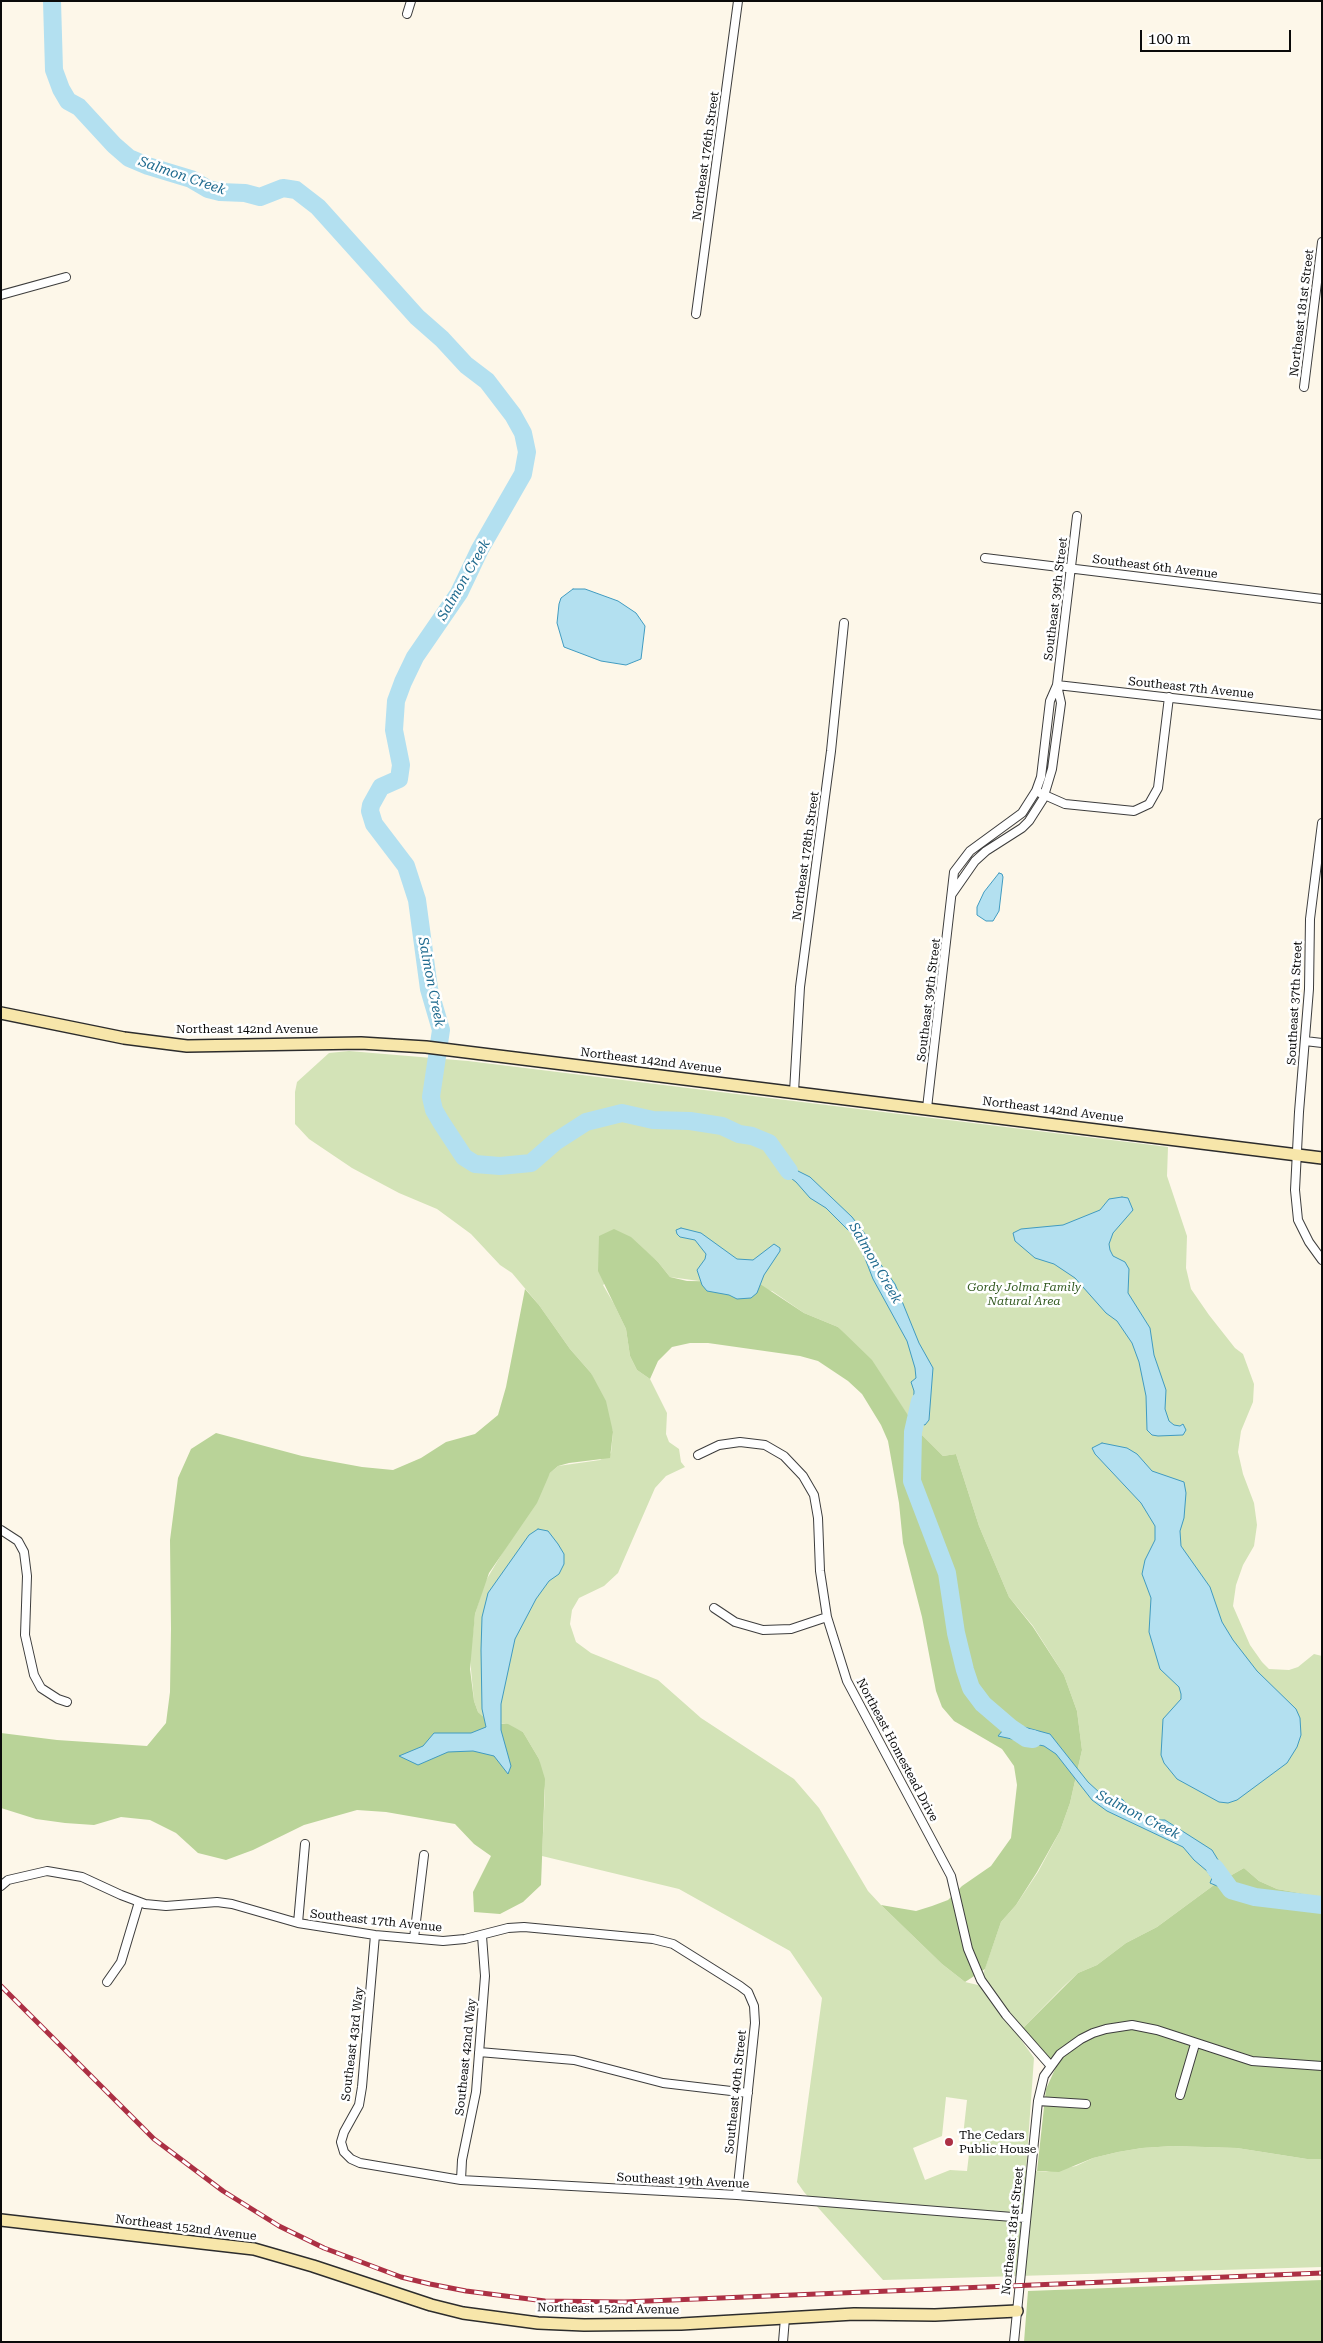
<!DOCTYPE html>
<html>
<head>
<meta charset="utf-8">
<style>
	body { margin:0 }
	#map { position:relative; width:1323px; height:2343px; overflow:hidden; background:#fdf7e9; font-family:"Roboto Serif",serif }
	canvas { display:block }
	.frame { position:absolute; inset:0; border:2px solid #0a0a0a; pointer-events:none }
	.scale { position:absolute; left:1140px; top:30px; width:151px; height:22px; box-sizing:border-box; border:2px solid #0a0a0a; border-top:0; padding-left:6px; font-size:15px; line-height:18px; white-space:nowrap; color:#0a0a0a; -webkit-text-stroke:4px #fff; paint-order:stroke }
</style>
</head>
<body>
<div id="map">
<canvas width="1323" height="2343"></canvas>
<div class="frame"></div>
<div class="scale">100 m</div>
</div>
<script>
const ctx = document.querySelector('canvas').getContext('2d');
ctx.lineJoin = 'round';
function fillPath(path, color) {
  ctx.fillStyle = color;
  ctx.fill(path, 'evenodd');
}
function shape(rows) {
  const path = new Path2D();
  for (const r of rows) {
    path.moveTo(r[0], r[1]);
    for (let i = 2; i < r.length; i += 2) path.lineTo(r[i], r[i + 1]);
  }
  return path;
}
function stroke(path, color, width, dash) {
  ctx.strokeStyle = color;
  ctx.lineWidth = width;
  ctx.lineCap = dash ? 'butt' : 'round';
  ctx.setLineDash(dash || []);
  ctx.stroke(path);
}
function write(font, color, halo, rows, align = 'center') {
  ctx.font = font + ' "Roboto Serif",serif';
  ctx.lineWidth = 5;
  ctx.setLineDash([]);
  ctx.textBaseline = 'middle';
  ctx.strokeStyle = halo;
  ctx.fillStyle = color;
  for (const [text, x, y, turn = 0] of rows) {
    ctx.save();
    ctx.translate(x, y);
    ctx.rotate((+turn || 0) * Math.PI / 180);
    ctx.textAlign = isNaN(turn) ? turn : align;
    if (halo) ctx.strokeText(text, 0, 0);
    ctx.fillText(text, 0, 0);
    ctx.restore();
  }
}
fillPath(shape([
	[349,1051,468,1061,1168,1147,1167,1176,1187,1236,1186,1268,1191,1289,1209,1315,1235,1348,1243,1354,1254,1384,1253,1402,1241,1431,1238,1452,1243,1474,1254,1503,1257,1525,1254,1546,1243,1565,1236,1585,1233,1606,1250,1645,1262,1662,1269,1669,1289,1670,1298,1667,1314,1654,1322,1656,1322,1897,1277,1889,1259,1881,1244,1868,1214,1885,1157,1927,1126,1943,1097,1965,1078,1973,1063,1987,1017,2034,1034,2058,1026,2170,1046,2172,1076,2166,1093,2158,1118,2152,1142,2148,1173,2146,1237,2148,1307,2159,1322,2159,1322,2267,883,2280,804,2192,797,2182,822,1998,790,1951,679,1889,542,1856,545,1790,539,1759,523,1732,506,1724,486,1719,478,1712,474,1701,470,1659,475,1614,485,1582,550,1473,558,1466,600,1460,611,1453,613,1432,591,1373,570,1349,539,1305,512,1273,500,1265,471,1234,437,1209,399,1193,352,1168,309,1139,295,1124,295,1092,297,1082,329,1053],
	[645,1251,658,1262,670,1277,772,1291,804,1313,838,1327,882,1377,919,1432,943,1456,956,1454,979,1526,1009,1597,1033,1626,1064,1675,1077,1711,1082,1750,1070,1803,1060,1831,1038,1872,1016,1905,1001,1922,981,1980,978,1985,965,1982,942,1964,881,1905,868,1891,819,1808,794,1779,701,1718,658,1680,591,1653,576,1642,570,1624,572,1610,579,1598,604,1586,618,1573,655,1488,666,1476,685,1467,681,1462,679,1449,669,1442,666,1434,667,1413,650,1379,637,1370,630,1356,626,1329,614,1304,603,1285],
	[946,2097,967,2100,963,2136,971,2137,967,2171,950,2170,925,2180,913,2148,942,2136]
]), '#d3e3b7');
fillPath(shape([
	[614,1229,631,1237,658,1262,670,1277,687,1281,757,1282,804,1313,838,1327,872,1360,919,1432,943,1456,956,1454,979,1526,1009,1597,1033,1627,1064,1675,1077,1711,1082,1750,1070,1803,1060,1831,1037,1872,1016,1905,1001,1922,985,1969,965,1982,942,1964,881,1905,916,1911,932,1906,948,1900,962,1886,991,1866,1011,1838,1017,1785,1014,1766,1002,1749,954,1721,942,1707,936,1691,922,1617,903,1543,899,1503,888,1441,881,1425,862,1394,848,1381,818,1361,800,1356,708,1343,690,1343,672,1347,658,1361,650,1379,637,1370,630,1356,626,1329,598,1271,599,1236],
	[525,1289,539,1305,570,1349,591,1373,606,1401,613,1432,610,1458,569,1463,558,1466,550,1473,537,1503,489,1573,475,1614,470,1669,474,1701,478,1712,486,1719,496,1723,508,1724,523,1732,539,1759,545,1779,541,1885,523,1902,500,1914,474,1912,473,1892,491,1856,474,1844,455,1824,386,1812,357,1810,304,1825,253,1850,226,1860,198,1853,176,1833,150,1820,121,1817,94,1825,65,1823,36,1819,1,1808,1,1733,57,1740,147,1746,166,1723,170,1692,171,1629,170,1540,178,1478,191,1449,216,1433,302,1456,362,1467,393,1470,421,1458,446,1442,475,1434,498,1415,506,1387],
	[1244,1868,1259,1881,1277,1889,1322,1897,1322,2159,1307,2159,1237,2148,1173,2146,1142,2148,1118,2152,1093,2158,1059,2172,1037,2171,1046,2089,1056,2067,1023,2028,1078,1973,1097,1965,1126,1943,1157,1927,1214,1885],
	[1322,2280,1322,2342,1024,2342,1028,2291]
]), '#b9d398');
const water = shape([
	[573,589,585,589,618,601,636,613,645,626,641,659,626,665,601,661,564,647,557,623,559,604,561,598,573,589],
	[999,873,1002,874,1003,877,999,911,993,921,986,921,977,915,977,907,984,892,999,873],
	[767,1148,786,1158,796,1170,810,1177,852,1217,865,1234,876,1258,895,1284,919,1343,933,1368,929,1420,925,1425,913,1422,914,1391,911,1382,916,1378,915,1368,907,1341,873,1279,861,1248,852,1234,826,1208,810,1198,796,1182,783,1172,771,1159,767,1148],
	[1122,1197,1128,1198,1133,1210,1113,1233,1109,1244,1110,1250,1113,1256,1125,1262,1129,1269,1128,1293,1150,1328,1154,1355,1166,1390,1165,1409,1169,1421,1174,1425,1180,1426,1183,1424,1186,1430,1183,1435,1158,1436,1152,1435,1147,1430,1146,1396,1139,1362,1132,1343,1117,1321,1106,1313,1075,1278,1054,1264,1035,1258,1015,1241,1013,1233,1021,1229,1063,1225,1100,1210,1109,1199,1122,1197],
	[681,1228,701,1233,737,1259,753,1260,774,1244,780,1248,780,1251,764,1275,757,1293,751,1298,737,1299,729,1295,707,1291,702,1285,697,1270,705,1259,706,1254,695,1240,680,1237,677,1234,676,1230,681,1228],
	[1102,1443,1127,1448,1137,1454,1152,1471,1184,1482,1186,1493,1184,1518,1180,1531,1181,1546,1210,1587,1222,1622,1233,1640,1257,1671,1296,1709,1300,1718,1301,1735,1297,1747,1287,1763,1237,1800,1228,1803,1219,1802,1177,1779,1164,1763,1161,1755,1163,1719,1181,1699,1181,1694,1179,1687,1160,1669,1149,1632,1151,1598,1142,1574,1145,1560,1155,1540,1155,1526,1141,1503,1095,1454,1092,1448,1102,1443],
	[538,1529,548,1531,558,1544,564,1554,564,1564,559,1574,549,1581,536,1599,515,1639,501,1704,501,1730,511,1766,508,1774,494,1756,473,1751,448,1752,418,1765,399,1756,423,1746,434,1733,471,1733,486,1727,482,1709,481,1650,482,1617,488,1593,529,1535,538,1529],
	[1024,1727,1050,1734,1088,1782,1100,1793,1122,1799,1131,1809,1153,1820,1165,1820,1212,1850,1226,1873,1229,1891,1210,1883,1212,1878,1207,1871,1194,1860,1183,1847,1107,1811,1092,1800,1056,1754,1044,1746,998,1736,1003,1730,1024,1727]
]);
fillPath(water, '#b3e0f0');
stroke(water, '#419bc0', 1);
stroke(shape([
	[52,1,54,70,61,89,68,101,79,107,114,145,129,158,148,166,191,179,208,189,220,192,245,193,260,197,283,188,296,190,318,207,417,317,442,339,466,365,487,381,513,415,523,433,527,452,523,474,480,549,459,593,415,657,403,682,396,701,394,730,401,765,399,779,381,787,371,805,370,811,374,824,406,866,417,900,429,989,441,1030,431,1097,434,1110,441,1122,464,1157,475,1164,500,1166,531,1163,555,1142,586,1122,622,1113,653,1120,690,1121,722,1126,739,1134,752,1136,769,1143,789,1171],
	[920,1401,913,1432,912,1481,947,1573,956,1633,965,1670,971,1688,983,1704,1011,1728,1026,1738,1033,1739],
	[1215,1868,1231,1890,1255,1897,1322,1905]
]), '#b3e0f0', 18);
const street = shape([
	[407,14,411,1],
	[1,295,66,277],
	[696,314,738,1],
	[1304,387,1322,242],
	[985,558,1322,599],
	[1057,685,1322,715],
	[1040,793,1065,804,1134,811,1149,804,1158,788,1169,697],
	[1322,823,1310,919,1309,989,1299,1112,1295,1190,1298,1220,1309,1242,1322,1260],
	[952,894,975,861,986,851,1022,828,1029,821,1043,799,1052,769,1061,703,1057,685],
	[1305,1041,1322,1043],
	[794,1092,800,987,831,751,844,623],
	[927,1108,954,872,970,851,1022,813,1036,791,1041,777,1050,701,1057,685,1077,516],
	[698,1455,719,1445,740,1442,765,1445,784,1456,803,1476,814,1495,818,1518,820,1571,827,1617,847,1681,951,1876,968,1949,981,1980,1006,2015,1050,2065],
	[1,1530,18,1541,24,1552,27,1576,25,1635,34,1675,41,1688,58,1699,67,1702],
	[714,1608,735,1622,763,1630,791,1629,827,1617],
	[1,1886,8,1880,47,1871,82,1877,121,1895,145,1904,166,1906,217,1902,232,1904,298,1923,375,1935,443,1941,465,1939,508,1928,524,1927,653,1939,673,1944,740,1986,748,1992,754,2006,755,2023,737,2195],
	[298,1923,305,1844],
	[375,1935,362,2087,359,2105,344,2132,341,2142,344,2152,351,2159,360,2163,461,2180,737,2195,1025,2218],
	[414,1938,424,1855],
	[107,1982,121,1962,139,1902],
	[479,2052,574,2060,663,2083,748,2093],
	[1180,2095,1195,2044],
	[1038,2101,1086,2104],
	[461,2180,462,2160,476,2092,485,1976,482,1936],
	[783,2342,785,2318],
	[1014,2342,1038,2101,1044,2076,1060,2054,1081,2039,1093,2033,1106,2029,1132,2025,1157,2030,1252,2061,1322,2066]
]);
const secondary = shape([
	[1,1013,124,1038,187,1046,361,1043,426,1047,1322,1158],
	[1,2220,254,2249,313,2266,431,2305,463,2313,538,2323,584,2325,681,2324,854,2314,935,2315,1017,2311]
]);
stroke(street, '#3d3d3d', 10);
stroke(secondary, '#2c2c2c', 14);
stroke(street, '#fff', 8);
stroke(secondary, '#f7e6aa', 11);
const rail = shape([
	[1,1986,154,2139,223,2191,279,2226,324,2248,401,2277,430,2284,466,2291,545,2301,624,2302,1322,2273]
]);
stroke(rail, '#ac3044', 5);
stroke(rail, '#fff', 3, [9]);
for (const [x, y, r, color] of [
	[949,2142,5,"#ac3044"]
]) {
  const dot = new Path2D();
  dot.arc(x, y, r, 0, 2 * Math.PI);
  ctx.fillStyle = color;
  ctx.fill(dot);
  stroke(dot, '#fff', 2);
}
write('12px', '#0a0a0a', '#fff', [
	["Northeast 176th Street",706,156,-82],
	["Northeast 181st Street",1302,313,-83],
	["Southeast 6th Avenue",1155,567,7],
	["Southeast 39th Street",1056,599,-83],
	["Southeast 7th Avenue",1191,688,6],
	["Northeast 178th Street",806,856,-82],
	["Southeast 39th Street",929,1000,-83],
	["Southeast 37th Street",1295,1003,-87],
	["Northeast 142nd Avenue",247,1029],
	["Northeast 142nd Avenue",651,1061,7],
	["Northeast 142nd Avenue",1053,1110,7],
	["Northeast Homestead Drive",897,1750,62],
	["Southeast 17th Avenue",376,1921,6],
	["Southeast 43rd Way",353,2044,-83],
	["Southeast 42nd Way",466,2057,-84],
	["Southeast 40th Street",736,2092,-84],
	["Southeast 19th Avenue",683,2181,3],
	["Northeast 152nd Avenue",186,2228,7],
	["Northeast 181st Street",1013,2231,-84],
	["Northeast 152nd Avenue",608,2309,1]
]);
write('italic 12px', '#345b22', '#fff', [
	["Gordy Jolma Family",1024,1287],
	["Natural Area",1024,1301]
]);
write('12px', '#0a0a0a', '#fff', [
	["The Cedars",959,2135],
	["Public House",959,2149]
], 'left');
write('italic 14px', '#206b8f', '#fff', [
	["Salmon Creek",182,176,19],
	["Salmon Creek",464,580,-60],
	["Salmon Creek",431,982,79],
	["Salmon Creek",875,1263,60],
	["Salmon Creek",1138,1815,27]
]);
</script>
</body>
</html>
